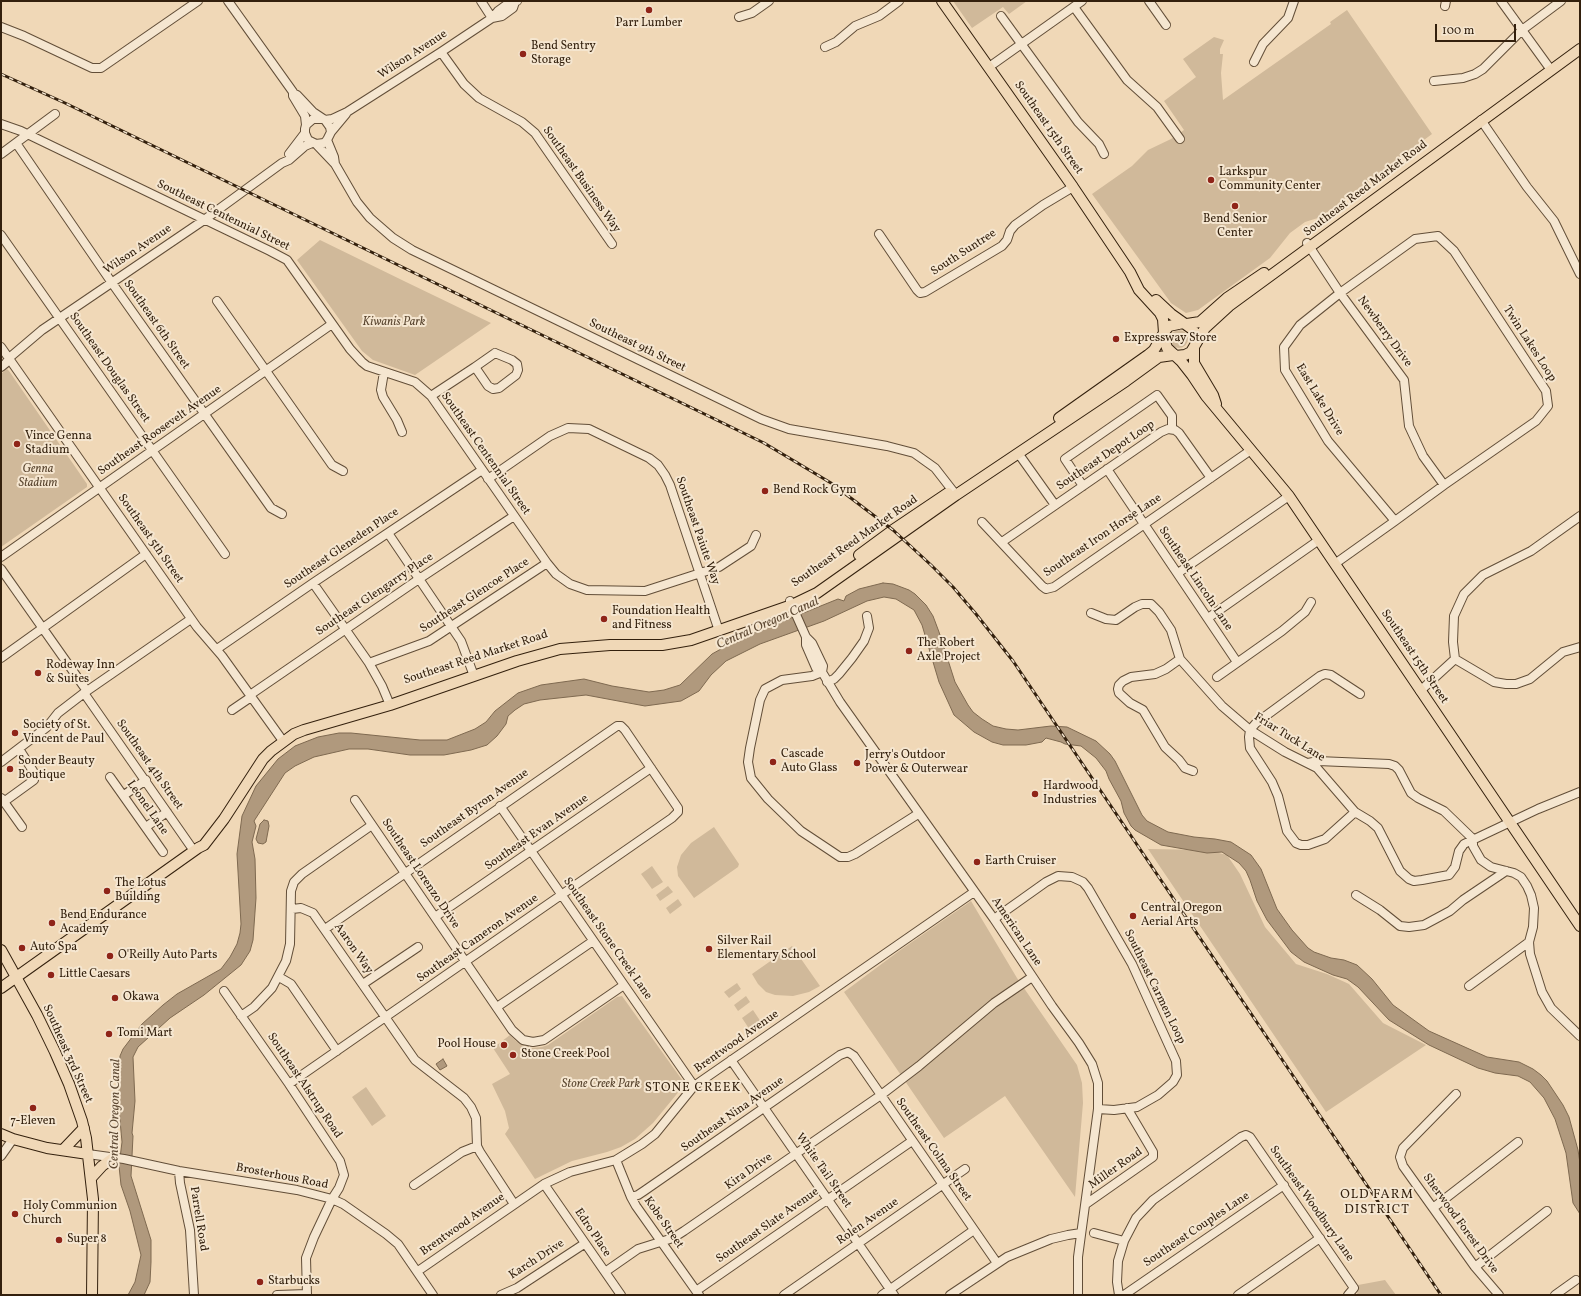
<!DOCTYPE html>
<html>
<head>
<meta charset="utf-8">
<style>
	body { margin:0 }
	#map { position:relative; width:1581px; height:1296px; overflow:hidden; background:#f0d8b7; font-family:Vollkorn,serif }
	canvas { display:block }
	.frame { position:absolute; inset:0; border:2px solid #33200d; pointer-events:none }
	.scale { position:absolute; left:1435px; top:24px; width:81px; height:18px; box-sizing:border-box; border:2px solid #33200d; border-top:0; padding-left:5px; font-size:12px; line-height:14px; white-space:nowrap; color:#33200d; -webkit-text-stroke:3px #f5e6d0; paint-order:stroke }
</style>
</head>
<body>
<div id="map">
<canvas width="1581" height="1296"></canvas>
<div class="frame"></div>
<div class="scale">100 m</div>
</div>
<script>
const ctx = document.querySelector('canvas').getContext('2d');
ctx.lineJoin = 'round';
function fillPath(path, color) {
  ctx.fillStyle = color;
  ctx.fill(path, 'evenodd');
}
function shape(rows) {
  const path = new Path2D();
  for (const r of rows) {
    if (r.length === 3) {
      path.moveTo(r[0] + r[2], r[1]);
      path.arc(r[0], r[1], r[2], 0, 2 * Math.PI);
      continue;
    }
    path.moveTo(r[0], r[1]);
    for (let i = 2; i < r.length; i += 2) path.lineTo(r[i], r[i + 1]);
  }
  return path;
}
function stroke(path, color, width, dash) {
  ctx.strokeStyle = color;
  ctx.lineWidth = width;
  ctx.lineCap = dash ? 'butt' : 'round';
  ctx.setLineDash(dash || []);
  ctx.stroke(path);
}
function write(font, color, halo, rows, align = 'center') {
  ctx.font = font + ' Vollkorn,serif';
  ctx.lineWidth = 4;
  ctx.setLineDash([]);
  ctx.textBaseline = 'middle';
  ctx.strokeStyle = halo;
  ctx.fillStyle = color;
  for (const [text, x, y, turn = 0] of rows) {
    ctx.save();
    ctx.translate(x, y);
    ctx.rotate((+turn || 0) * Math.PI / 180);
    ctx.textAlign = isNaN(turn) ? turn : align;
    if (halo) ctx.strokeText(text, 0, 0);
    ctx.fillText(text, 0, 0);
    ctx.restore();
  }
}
fillPath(shape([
	[953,1,1027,1,1009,14,1003,7,972,28],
	[1347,10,1432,134,1321,217,1305,222,1290,233,1270,258,1198,310,1186,313,1171,303,1092,194,1132,166,1148,150,1171,139,1184,130,1164,101,1196,77,1183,59,1214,37,1224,40,1220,49,1220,54,1223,54,1221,73,1223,100,1331,24,1330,22],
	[320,240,406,282,491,323,415,375,373,360,362,351,297,260],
	[1179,339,9],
	[7,369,9,371,87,484,87,487,1,547,1,374],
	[714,827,739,864,738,867,694,898,678,876,677,867,681,855,691,843],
	[1148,849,1207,850,1227,855,1240,874,1265,927,1296,964,1327,974,1349,984,1383,1023,1426,1045,1326,1112],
	[652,866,663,882,652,889,641,874],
	[668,886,673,892,660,901,656,895],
	[678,899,682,905,670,914,666,908],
	[971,901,1017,978,1077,1065,1082,1083,1083,1103,1075,1197,1005,1096,944,1138,844,992,899,951],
	[792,946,820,986,809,992,793,996,775,995,766,992,758,984,752,974],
	[737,983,741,989,729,998,724,992],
	[622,996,685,1084,653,1123,635,1139,621,1147,607,1152,572,1161,535,1179,505,1134,509,1128,505,1111,492,1084,510,1074,493,1048,510,1035,516,1041,531,1047,531,1048,542,1047,548,1045,617,997],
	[746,996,750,1002,738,1011,734,1005],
	[753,1010,763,1025,752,1033,742,1018],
	[366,1087,386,1116,372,1126,352,1097],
	[1385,1280,1396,1295,1357,1295,1358,1285]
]), '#d0b99a');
const water = shape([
	[883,583,893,584,909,590,915,594,926,605,933,616,939,632,955,682,968,705,973,712,982,719,993,726,1006,729,1018,730,1051,726,1067,727,1096,741,1110,754,1115,761,1142,815,1147,821,1168,832,1194,837,1215,839,1231,842,1251,855,1261,869,1277,909,1292,930,1308,948,1314,952,1331,958,1344,960,1357,965,1372,979,1393,1005,1429,1031,1487,1057,1519,1062,1533,1069,1541,1075,1547,1081,1563,1105,1569,1117,1578,1150,1580,1163,1580,1214,1573,1203,1566,1153,1555,1119,1544,1098,1530,1082,1518,1076,1495,1073,1478,1068,1429,1045,1389,1020,1358,987,1347,979,1333,975,1304,962,1291,952,1267,920,1257,901,1250,880,1246,871,1239,863,1222,852,1207,853,1161,845,1135,830,1131,826,1124,813,1121,801,1109,779,1106,771,1096,758,1081,746,1065,744,1061,742,1046,738,1042,742,1026,745,1003,745,992,742,974,732,954,715,939,682,922,625,914,610,896,599,884,597,867,601,824,621,760,644,726,661,711,675,699,691,681,701,645,706,586,695,540,700,524,704,515,710,508,716,506,724,497,736,487,745,471,750,444,755,410,755,368,749,349,749,314,757,295,766,285,773,254,821,256,826,252,842,255,859,256,898,253,940,250,951,241,965,204,995,170,1018,138,1047,133,1057,135,1101,132,1133,133,1136,131,1176,151,1240,151,1262,150,1282,144,1295,128,1295,135,1282,141,1255,130,1211,121,1185,119,1166,122,1142,118,1099,120,1056,123,1049,142,1024,163,1005,177,994,221,969,230,957,237,944,240,933,241,924,237,854,242,816,256,786,278,759,295,746,318,737,339,733,351,733,420,740,447,740,475,729,486,722,495,711,518,693,541,685,584,679,612,686,649,692,664,690,680,685,712,654,739,639,838,599,844,601,846,596,859,589,883,583],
	[264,820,268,821,269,826,266,842,263,844,258,843,256,839,260,824,264,820],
	[443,1059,447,1066,440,1070,436,1064,443,1059]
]);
fillPath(water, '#b0997d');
stroke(water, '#7e6950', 1);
const minor = shape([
	[228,1,293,92,293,96,305,116,306,125],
	[481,1,492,18],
	[1149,1,1166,25],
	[1501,1,1551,70],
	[1445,6,1446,1],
	[1074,7,1127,80,1157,107,1180,139],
	[1001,16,1078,122,1099,144,1104,154],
	[739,17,752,13,769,1],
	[492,18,502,16,513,8,515,2],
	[1,27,24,36,92,68,101,68,198,1],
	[825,47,836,42,855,26,879,16,899,1],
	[441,52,464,84,479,98,522,122,535,133,612,244],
	[1254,62,1263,44,1288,18,1294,1],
	[989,67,1082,1],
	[1434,81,1463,78,1475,74,1483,69,1522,30,1561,1],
	[293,93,297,95,313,112,325,120,330,127,331,132,327,140,324,143,316,144,308,140,305,133,305,129,306,125,313,119,321,119],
	[325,120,332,119,347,112,441,52,492,18,498,11,509,3,517,1],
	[1481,120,1527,187,1554,221,1580,274],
	[1,124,21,131,270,251,287,260,350,349,362,362,367,366,415,382,431,396,547,563,556,574,570,584,587,590,645,591,719,567,751,546,756,535],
	[331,132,346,114],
	[327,140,334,157,335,164],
	[16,143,112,283,271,508,282,514],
	[316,144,335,164,357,202,370,218,393,238,412,250,761,419,789,429,887,446,914,453,935,468,956,495],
	[1,154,55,114],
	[289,154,305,133],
	[879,234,917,290,920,293,925,292,1002,246,1007,240,1010,231,1015,225,1043,205,1073,187],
	[1,235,225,554],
	[1307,243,1340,293,1404,380,1409,426,1423,456,1444,485],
	[217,301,332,465,343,471],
	[1,347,197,627,222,656,283,741],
	[495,353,512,360,517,364,518,370,516,375,499,388,493,389,488,386,475,367,495,353],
	[1,367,6,363,9,358,42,330,204,220,282,163,289,160,305,146,312,143],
	[384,372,381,390,383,397,397,420,402,432],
	[431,396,475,367],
	[1018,453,1055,505],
	[1107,469,1237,662],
	[488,479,550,436,568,428,589,429,649,458,658,465,665,475,670,485,719,631],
	[1083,486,1065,459,1157,395,1172,416,1172,429],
	[982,522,1042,586,1046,589,1054,587,1251,450],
	[388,533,461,641,474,676],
	[1002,542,1161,432,1168,429,1175,430,1179,433,1211,478],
	[1,557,332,324],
	[1336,563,1395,521,1444,485,1536,421,1548,406,1546,391,1454,251,1438,236,1415,239,1340,293,1300,325,1284,347,1285,370,1328,441,1395,521],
	[1,569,87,691],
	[1178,573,1289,496],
	[313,583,369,663,382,686,390,705],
	[790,601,806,637,812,643,823,666,822,672],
	[1091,613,1106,619,1116,620,1135,607,1142,604,1151,604,1159,612,1171,630,1180,659,1222,706,1250,730,1285,752,1317,768,1355,812,1370,821,1378,828,1400,871,1409,879,1414,881,1422,880,1449,875,1455,867,1459,851,1464,844,1538,809,1580,792],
	[1208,618,1319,540],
	[806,637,806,645,816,668,822,672,840,702,994,919,1052,1006,1079,1043,1092,1064,1098,1083,1098,1109,1078,1257,1078,1295],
	[217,649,313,583,482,470],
	[1,658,146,554],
	[1180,659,1166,669,1155,674,1131,677,1123,681,1119,685,1118,689,1119,693,1130,703,1143,710,1165,747,1179,760,1185,768,1193,771],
	[1455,659,1453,642,1454,616,1464,594,1483,575,1531,551,1580,516],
	[1455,659,1494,682,1506,684,1516,684,1530,679,1563,652,1580,647],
	[369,663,429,641,547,563],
	[822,672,812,676,782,680,765,689,760,700,750,748,748,762,751,778,768,799,801,831,840,857,848,857,855,854,918,814],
	[1217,677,1282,631,1305,612,1311,602],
	[827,682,834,679,839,674,852,658,864,641,869,628,867,616],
	[1420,691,1455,659],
	[84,693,194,851],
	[250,695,419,579,514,516],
	[232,710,251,697],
	[1,762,47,727,58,713,84,693,191,619],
	[1308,763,1318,761,1389,764,1395,766,1399,770,1411,793,1418,798,1444,811,1473,839,1473,846,1481,860,1491,867,1514,873,1521,877,1527,886,1531,895,1534,908,1533,927,1529,942,1530,954,1542,992,1551,1008,1580,1036],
	[110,777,163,852],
	[124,795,146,780],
	[1,798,5,801,34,780,33,771,19,749],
	[2,799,22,827],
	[355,800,512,1030,523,1040,533,1042,544,1040,624,985],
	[500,806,694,1086],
	[1355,812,1325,839,1308,845,1301,845,1296,843,1287,831,1278,796,1272,782,1250,748,1249,737,1250,730,1256,723,1320,676,1325,674,1331,675,1360,694],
	[146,827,167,812],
	[1356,895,1380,910,1400,926,1409,927,1424,925,1450,911,1463,900,1506,871],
	[292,909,301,908,313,913,415,1060,464,1098,471,1107,476,1118,477,1146,480,1152,514,1204],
	[435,917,651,768],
	[994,919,1046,882,1058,876,1072,877,1083,882,1088,888,1132,964,1176,1061,1177,1075,1173,1082,1158,1095,1137,1107,1114,1110,1098,1109],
	[279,977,291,984,337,1051],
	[363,984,418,947],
	[1469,986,1529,942],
	[224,991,289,1084,340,1161,344,1175,339,1188,332,1199,314,1237,306,1258,307,1295],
	[497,1007,593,941],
	[241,1016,254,1007,272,988,286,961,290,944,291,891,294,882,302,874,372,825],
	[731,1060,894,1295],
	[289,1084,672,818,678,812,678,808,625,730,621,726,617,726,325,929],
	[1456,1094,1403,1148,1400,1157,1403,1166,1475,1267,1499,1295],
	[88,1154,124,1159,179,1171,297,1190,332,1199,343,1204,386,1234,398,1244,433,1295],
	[1,1156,13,1139],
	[616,1160,631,1197,636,1206,699,1295],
	[179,1171,180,1183,190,1230,194,1295],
	[544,1184,621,1295],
	[414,1185,462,1152,477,1146],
	[631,1197,638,1195,644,1191,840,1055,848,1052,854,1056,997,1263],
	[1086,1204,1153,1157,1153,1152,1127,1108],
	[1433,1208,1518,1142],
	[1094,1233,1124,1241],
	[1475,1267,1547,1211],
	[418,1271,544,1184,570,1172,616,1160,642,1144,655,1134,694,1086,974,892],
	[605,1272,638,1249,673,1238,684,1231,881,1095,919,1066,994,1003,1032,977],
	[696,1291,912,1141],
	[277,1295,307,1294],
	[501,1295,517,1288,584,1244],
	[784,1295,965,1169],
	[882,1295,974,1230],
	[950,1295,1007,1257,1051,1239,1068,1235,1081,1233],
	[1119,1295,1117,1282,1118,1261,1124,1241,1136,1218,1153,1200,1241,1137,1246,1135,1250,1137,1354,1288,1348,1295],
	[1124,1295,1284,1185],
	[1238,1295,1320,1238],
	[1555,1295,1576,1280]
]);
const major = shape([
	[942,1,1073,187,1130,272,1139,290,1160,313,1163,319,1164,333],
	[1156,300,1171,314,1192,329,1195,333,1196,343],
	[1187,324,1200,322,1227,298,1264,273],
	[1163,335,1167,348,1181,361,1192,375,1206,396,1289,496,1580,926],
	[1194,348,1194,363,1213,395,1216,404],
	[1176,356,1185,355,1191,352,1205,328,1229,306,1580,49],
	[1059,418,1148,355,1154,350,1165,331,1169,326,1183,323],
	[859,555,893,530,948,493],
	[1,950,37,1015,55,1052,69,1084,82,1121,86,1138,93,1199,92,1295],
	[1,988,198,848,204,845,224,819,263,759,271,751,294,734,304,730,390,705,517,661,560,649,610,645,662,645,691,640,792,605,817,593,956,495,1126,381,1159,357,1173,355],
	[1,1134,13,1139,47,1148,88,1154],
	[63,1150,84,1128],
	[91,1178,102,1166,113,1158]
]);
stroke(minor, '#624e38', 10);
stroke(major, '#33200d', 12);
stroke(minor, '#f5e6d0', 8);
stroke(major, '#f0d8b7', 10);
const rail = shape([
	[1,74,65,103,764,443,831,483,893,530,931,565,953,587,976,614,1013,661,1441,1295]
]);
stroke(rail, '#33200d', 3);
stroke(rail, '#f5e6d0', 1.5, [4.5]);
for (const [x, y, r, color] of [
	[649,10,4,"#8f2418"],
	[523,54,4,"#8f2418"],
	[1211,180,4,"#8f2418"],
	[1235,206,4,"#8f2418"],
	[1116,339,4,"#8f2418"],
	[17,444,4,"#8f2418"],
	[765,491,4,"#8f2418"],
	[604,619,4,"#8f2418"],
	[909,651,4,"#8f2418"],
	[38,673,4,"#8f2418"],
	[15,733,4,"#8f2418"],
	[773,762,4,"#8f2418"],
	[857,763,4,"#8f2418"],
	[10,769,4,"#8f2418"],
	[1035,794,4,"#8f2418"],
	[977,862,4,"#8f2418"],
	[107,891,4,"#8f2418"],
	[1133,916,4,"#8f2418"],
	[52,923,4,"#8f2418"],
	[22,948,4,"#8f2418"],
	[709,949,4,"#8f2418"],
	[110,956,4,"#8f2418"],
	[51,975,4,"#8f2418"],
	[115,998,4,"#8f2418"],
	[109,1034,4,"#8f2418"],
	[504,1045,4,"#8f2418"],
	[513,1055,4,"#8f2418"],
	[33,1108,4,"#8f2418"],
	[15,1214,4,"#8f2418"],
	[59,1240,4,"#8f2418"],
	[260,1282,4,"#8f2418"]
]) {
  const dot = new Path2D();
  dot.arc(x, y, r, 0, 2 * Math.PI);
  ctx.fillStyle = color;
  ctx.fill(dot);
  stroke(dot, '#f5e6d0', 1.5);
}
write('12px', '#33200d', '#f5e6d0', [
	["Parr Lumber",649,24,"center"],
	["Bend Sentry",531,47],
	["Storage",531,61],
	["Larkspur",1219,173],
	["Community Center",1219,187],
	["Bend Senior",1235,220,"center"],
	["Center",1235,234,"center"],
	["Expressway Store",1124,339],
	["Vince Genna",25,437],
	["Stadium",25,451],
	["Bend Rock Gym",773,491],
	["Foundation Health",612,612],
	["and Fitness",612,626],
	["The Robert",917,644],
	["Axle Project",917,658],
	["Rodeway Inn",46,666],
	["& Suites",46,680],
	["Society of St.",23,726],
	["Vincent de Paul",23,740],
	["Cascade",781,755],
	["Auto Glass",781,769],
	["Jerry's Outdoor",865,756],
	["Power & Outerwear",865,770],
	["Sonder Beauty",18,762],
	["Boutique",18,776],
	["Hardwood",1043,787],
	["Industries",1043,801],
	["Earth Cruiser",985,862],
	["The Lotus",115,884],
	["Building",115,898],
	["Central Oregon",1141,909],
	["Aerial Arts",1141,923],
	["Bend Endurance",60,916],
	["Academy",60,930],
	["Silver Rail",717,942],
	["Elementary School",717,956],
	["Auto Spa",30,948],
	["O'Reilly Auto Parts",118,956],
	["Little Caesars",59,975],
	["Okawa",123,998],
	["Tomi Mart",117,1034],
	["Pool House",496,1045,"right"],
	["Stone Creek Pool",521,1055],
	["7-Eleven",33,1122,"center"],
	["Holy Communion",23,1207],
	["Church",23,1221],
	["Super 8",67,1240],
	["Starbucks",268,1282]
], 'left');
write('12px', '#33200d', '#f5e6d0', [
	["Wilson Avenue",413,55,-33],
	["Southeast 15th Street",1048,128,55],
	["Southeast Business Way",581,180,55],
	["Southeast Reed Market Road",1366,189,-37],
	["Southeast Centennial Street",223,216,26],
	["Wilson Avenue",138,250,-34],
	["South Suntree",964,253,-33],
	["Southeast 6th Street",156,325,55],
	["Newberry Drive",1384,332,54],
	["Twin Lakes Loop",1529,344,57],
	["Southeast 9th Street",637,346,26],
	["Southeast Douglas Street",109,368,55],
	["East Lake Drive",1319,400,59],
	["Southeast Roosevelt Avenue",160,431,-35],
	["Southeast Centennial Street",485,454,55],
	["Southeast Depot Loop",1106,456,-34],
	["Southeast Paiute Way",697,531,71],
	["Southeast Iron Horse Lane",1103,536,-34],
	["Southeast 5th Street",150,539,55],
	["Southeast Reed Market Road",855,542,-35],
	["Southeast Gleneden Place",342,549,-34],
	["Southeast Lincoln Lane",1195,579,56],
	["Southeast Glengarry Place",375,595,-34],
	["Southeast Glencoe Place",475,596,-33],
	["Southeast 15th Street",1414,657,56],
	["Southeast Reed Market Road",476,658,-18],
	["Friar Tuck Lane",1289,738,32],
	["Southeast 4th Street",149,765,55],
	["Leonel Lane",147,808,55],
	["Southeast Byron Avenue",475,809,-35],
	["Southeast Evan Avenue",537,833,-35],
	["Southeast Lorenzo Drive",420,874,56],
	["American Lane",1016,932,56],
	["Southeast Cameron Avenue",478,939,-35],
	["Southeast Stone Creek Lane",607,939,55],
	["Aaron Way",353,949,55],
	["Southeast Carmen Loop",1154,987,64],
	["Brentwood Avenue",737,1042,-35],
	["Southeast 3rd Street",67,1054,66],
	["Southeast Alstrup Road",304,1086,56],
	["Southeast Nina Avenue",733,1115,-35],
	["Southeast Colma Street",933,1150,55],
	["Miller Road",1116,1169,-35],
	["White Tail Street",823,1171,55],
	["Kira Drive",749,1172,-35],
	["Brosterhous Road",282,1177,11],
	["Southeast Woodbury Lane",1311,1204,55],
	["Parrell Road",198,1219,81],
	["Rolen Avenue",868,1222,-35],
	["Kobe Street",663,1223,55],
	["Sherwood Forest Drive",1460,1224,54],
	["Brentwood Avenue",463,1225,-35],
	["Southeast Slate Avenue",768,1226,-35],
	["Southeast Couples Lane",1197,1230,-34],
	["Edro Place",592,1233,56],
	["Karch Drive",537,1260,-33]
]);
write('italic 12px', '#5a4630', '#f5e6d0', [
	["Kiwanis Park",394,323],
	["Genna",38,470],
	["Stadium",38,484],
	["Stone Creek Park",601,1085]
]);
write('italic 13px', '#5f4a34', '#f5e6d0', [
	["Central Oregon Canal",768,624,-24],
	["Central Oregon Canal",116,1114,-89]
]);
ctx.letterSpacing = '1px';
write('13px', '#33200d', '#f5e6d0', [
	["STONE CREEK",693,1089],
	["OLD FARM",1377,1196],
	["DISTRICT",1377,1211]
]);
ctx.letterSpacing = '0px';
</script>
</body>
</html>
